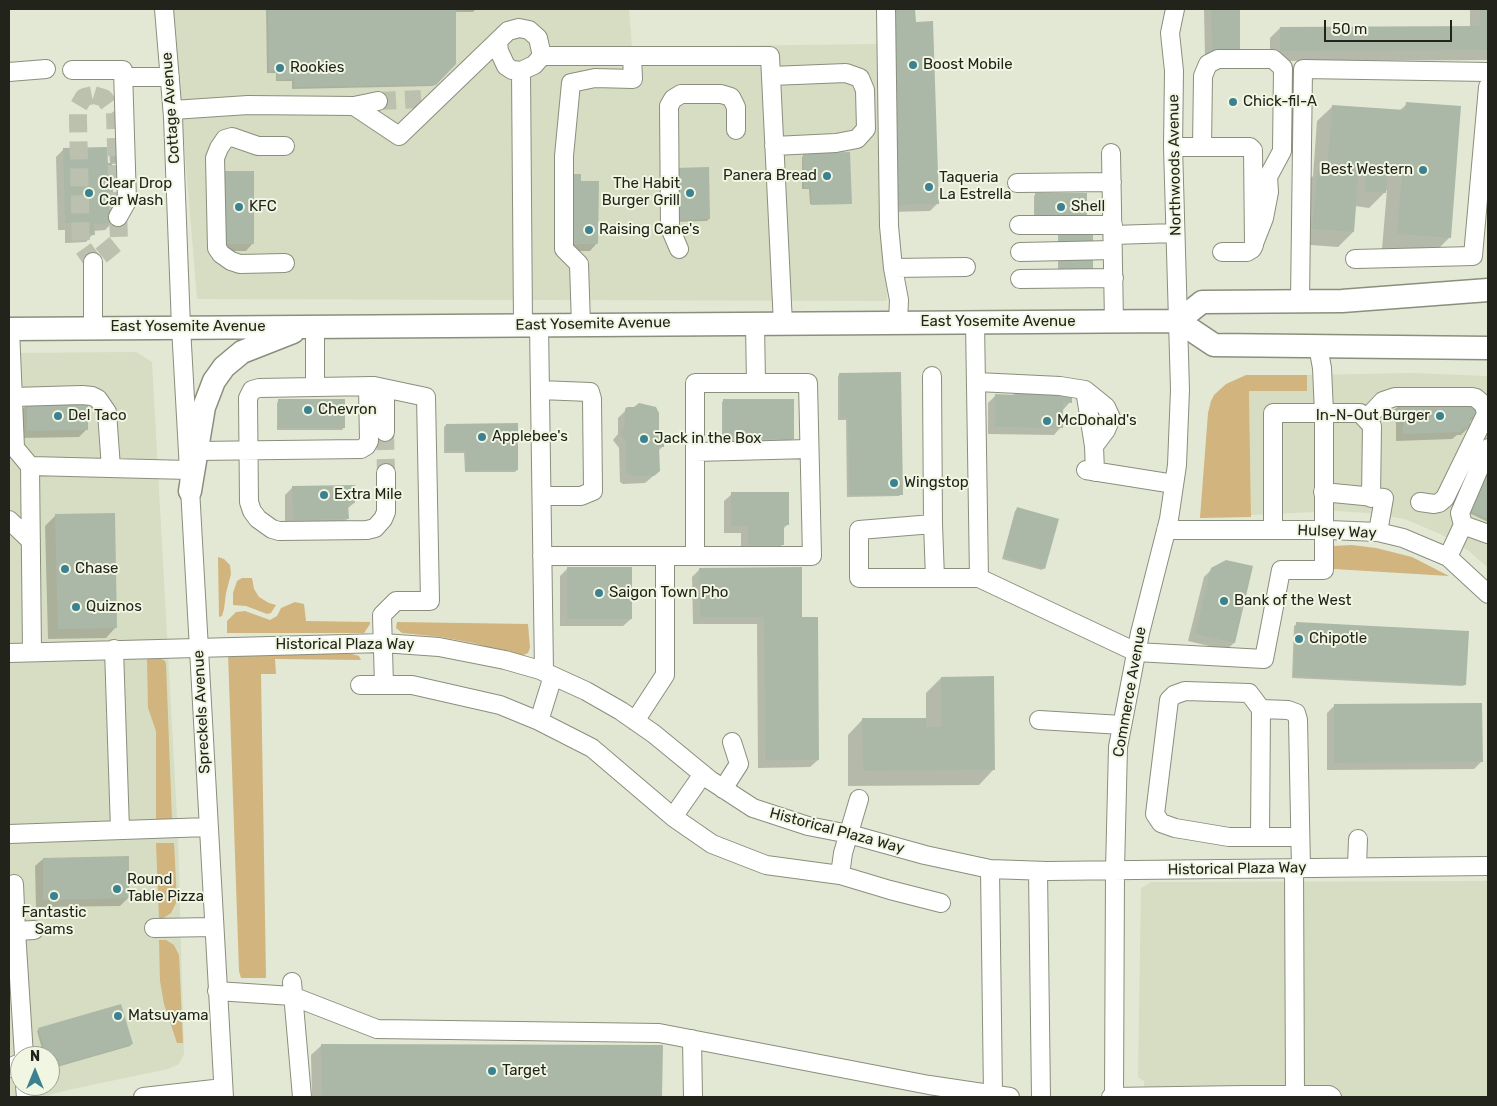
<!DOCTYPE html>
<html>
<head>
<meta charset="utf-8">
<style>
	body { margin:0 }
	#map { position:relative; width:1497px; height:1106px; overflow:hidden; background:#e3e8d4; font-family:Rubik,sans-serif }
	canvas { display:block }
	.frame { position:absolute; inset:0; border:10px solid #22241c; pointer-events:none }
	.north { position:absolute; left:10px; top:1046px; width:50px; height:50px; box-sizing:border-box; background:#f0f6e1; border:1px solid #9ea292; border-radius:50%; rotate:0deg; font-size:14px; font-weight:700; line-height:20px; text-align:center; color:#22241c }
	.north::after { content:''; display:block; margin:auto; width:18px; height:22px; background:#3c818f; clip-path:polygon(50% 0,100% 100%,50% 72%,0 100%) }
	.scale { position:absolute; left:1324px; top:20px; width:128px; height:22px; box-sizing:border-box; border:2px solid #22241c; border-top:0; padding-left:6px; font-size:15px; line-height:18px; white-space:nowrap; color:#22241c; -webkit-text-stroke:4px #f0f6e1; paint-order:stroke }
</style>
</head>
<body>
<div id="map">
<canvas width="1497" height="1106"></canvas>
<div class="frame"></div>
<div class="north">N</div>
<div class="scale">50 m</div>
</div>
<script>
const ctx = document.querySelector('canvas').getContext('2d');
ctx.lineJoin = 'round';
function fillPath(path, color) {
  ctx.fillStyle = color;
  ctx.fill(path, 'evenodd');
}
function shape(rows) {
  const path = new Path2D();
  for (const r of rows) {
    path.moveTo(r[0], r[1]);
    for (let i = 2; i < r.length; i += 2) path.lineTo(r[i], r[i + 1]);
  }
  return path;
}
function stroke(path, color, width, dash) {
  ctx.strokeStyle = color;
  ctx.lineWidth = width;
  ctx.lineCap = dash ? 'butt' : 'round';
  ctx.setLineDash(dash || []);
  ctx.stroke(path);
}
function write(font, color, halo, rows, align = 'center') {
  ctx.font = font + ' Rubik,sans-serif';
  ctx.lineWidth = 4;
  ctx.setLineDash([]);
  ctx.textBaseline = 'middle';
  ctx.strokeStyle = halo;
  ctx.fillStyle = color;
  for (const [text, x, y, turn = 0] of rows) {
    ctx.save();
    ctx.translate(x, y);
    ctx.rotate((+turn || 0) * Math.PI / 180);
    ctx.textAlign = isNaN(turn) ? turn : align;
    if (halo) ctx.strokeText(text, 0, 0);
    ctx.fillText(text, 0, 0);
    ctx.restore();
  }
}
fillPath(shape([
	[173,9,629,9,632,47,881,44,887,301,197,299],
	[136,352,152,362,178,836,184,1054,179,1064,168,1069,63,1091,44,1097,9,1097,9,353],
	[20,1056,50,1056,50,1086,20,1086],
	[1412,373,1488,376,1488,568,1469,551,1440,534,1405,519,1368,513,1336,511,1251,515,1249,391,1307,391,1307,375],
	[1488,881,1488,1097,1144,1097,1144,1081,1138,1077,1141,888,1151,882]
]), '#d6ddc2');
fillPath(shape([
	[1246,375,1307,375,1307,391,1249,391,1251,517,1200,518,1208,413,1211,401,1214,395,1226,384],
	[1352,545,1376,548,1412,557,1449,576,1334,569,1333,546],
	[218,557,224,559,230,565,231,574,226,593,224,609,222,616,219,617],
	[242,578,252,578,254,589,259,597,269,603,276,605,271,613,267,614,246,606,233,605,233,593,237,581],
	[295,602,304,604,306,621,370,622,370,624,364,633,227,633,227,621,236,612,245,611,270,620,277,616,281,608],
	[397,622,528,624,530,648,528,653,521,656,473,643,441,637,402,633,396,628],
	[228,653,352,654,359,656,361,660,275,659,276,674,261,674,266,978,241,978,239,971],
	[147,658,160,658,165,661,166,664,172,820,156,821,156,731,148,708],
	[156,843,174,843,177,901,171,913,162,919,159,918],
	[159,940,166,940,174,945,179,955,183,1043,177,1043,164,1004,160,981]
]), '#d1b47e');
fillPath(shape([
	[266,9,475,9,475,10,473,12,454,12,455,64,433,86,292,89,292,81,276,81,276,73,267,73],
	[884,9,914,9,915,23,938,203,930,211,890,212],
	[1204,9,1239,9,1239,50,1205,58],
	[1470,9,1488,9,1488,60,1270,61,1270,38,1280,28,1470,27],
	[1407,104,1449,238,1434,253,1382,249,1387,190,1369,208,1355,206,1353,232,1338,247,1297,244,1302,187,1313,176,1317,121,1333,106,1399,111],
	[111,144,132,163,110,164,112,223,105,230,93,231,93,234,86,242,65,243,65,230,58,230,56,157,64,149,110,165,109,146],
	[804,155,850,203,810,204,809,189,802,189,802,157],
	[672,171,709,219,707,221,673,222],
	[217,180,253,243,246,251,218,251],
	[580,182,597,243,590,251,563,251],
	[1036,194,1084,222,1034,223,1034,196],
	[1060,231,1090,277,1058,277,1058,233],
	[840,374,901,494,899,496,847,497,846,420,838,420,838,376],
	[1419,388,1475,416,1469,423,1469,427,1461,435,1457,435,1452,439,1396,441,1396,423,1393,420,1393,411],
	[1017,391,1070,402,1063,410,1061,427,1054,435,988,434,988,403,995,396,1012,396],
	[279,400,344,427,342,430,277,430,277,403],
	[724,400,792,439,790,441,722,441,722,402],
	[28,404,87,429,79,437,20,438,20,411],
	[640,404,657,410,658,438,662,447,658,451,658,472,645,483,623,484,620,482,619,448,613,440,618,434,618,418,628,408,635,408],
	[446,425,517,470,515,472,465,472,464,453,444,453,444,427],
	[1488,469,1488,522,1467,512],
	[293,487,354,503,347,509,347,519,340,526,285,527,285,495],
	[732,494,788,524,783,529,783,544,775,552,741,552,741,533,724,533,724,501],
	[1017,509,1044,568,1042,570,1002,559,1015,511],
	[56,515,116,627,106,638,48,639,45,526],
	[567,569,631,619,623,626,560,626,560,576],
	[700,569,801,618,818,760,810,767,758,768,757,624,693,624,692,577],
	[1212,569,1234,643,1226,650,1188,641,1204,577],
	[1297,624,1465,684,1463,686,1292,678,1294,626],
	[941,678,994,769,979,785,848,786,848,735,863,719,926,719,926,693],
	[1334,706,1482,761,1474,769,1327,770,1327,713],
	[43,859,128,898,120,906,36,907,35,866],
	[39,1029,132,1043,130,1046,50,1069,50,1056,44,1056,37,1031],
	[322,1045,662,1047,661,1097,312,1097,311,1055]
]), '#0003');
fillPath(shape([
	[268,9,462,9,462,10,456,11,456,64,436,85,294,87,294,79,277,80,277,71,269,71],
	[891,9,915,9,916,22,933,21,939,204,897,205],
	[1211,9,1240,9,1240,51,1212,51],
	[1480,9,1488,9,1488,50,1280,51,1280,27,1480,26],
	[1406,102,1461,106,1451,238,1397,234,1402,171,1388,170,1386,193,1364,191,1366,169,1359,168,1354,232,1312,229,1317,171,1327,171,1332,105,1405,110],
	[111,142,134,142,135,162,111,162],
	[107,147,108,163,112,163,114,223,94,224,95,235,73,236,72,223,65,223,63,148],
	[850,152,852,204,811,205,811,188,804,188,803,153],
	[709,167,710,219,675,220,674,168],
	[224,171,254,171,254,244,225,244],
	[570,174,581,174,581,181,599,181,598,244,570,244],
	[1035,193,1087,193,1087,221,1035,221],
	[1059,230,1093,230,1093,275,1059,276],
	[901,372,903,495,849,495,848,418,840,418,839,373],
	[1419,387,1467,387,1467,403,1476,403,1477,417,1470,417,1470,427,1462,428,1461,432,1403,434,1403,415,1400,413,1400,402,1418,399],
	[1016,390,1072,392,1072,403,1063,402,1063,428,995,427,995,394,1016,395],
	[88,399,88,430,27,431,27,403],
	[278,399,345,399,345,428,278,428],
	[723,399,794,399,794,439,723,439],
	[639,403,656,407,659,413,659,437,664,437,664,447,659,447,660,471,654,476,631,476,626,472,626,440,621,435,620,432,625,425,625,409,627,407,634,407],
	[518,423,518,470,466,471,466,451,446,451,446,424],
	[1488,469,1488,519,1468,510],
	[355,485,355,503,348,503,349,519,293,520,292,486],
	[731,492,789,492,789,525,784,525,784,545,748,545,748,526,731,526],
	[1017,507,1059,519,1045,569,1003,557],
	[115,513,117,628,58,629,55,514],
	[1226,560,1253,566,1235,643,1195,634,1211,568],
	[567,567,632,567,632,619,567,619],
	[802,567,802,617,818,617,819,760,765,760,764,617,700,617,699,568],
	[1296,622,1469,631,1466,685,1293,676],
	[994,676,995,770,863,771,862,718,926,718,926,727,941,727,941,677],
	[1482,703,1483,762,1334,763,1334,704],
	[129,856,129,898,43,900,43,858],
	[121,1004,133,1044,50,1068,50,1056,47,1056,38,1028],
	[321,1044,663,1045,662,1097,322,1097]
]), '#abb8a7');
stroke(shape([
	[94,95,104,98,115,113,119,241,93,262,81,245,78,120,78,107,84,97,94,95],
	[378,101,421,99],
	[385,432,386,473]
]), '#bcc1af', 18, [18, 9]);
const minor = shape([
	[164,9,173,117,181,327,224,1097],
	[886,9,889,226,893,268,899,300,898,322],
	[498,42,499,51,506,66,512,70,521,71],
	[72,70,123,70,127,201,118,217],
	[9,72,46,69],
	[771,76,846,73,860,78,865,90,866,129,857,139,836,143,774,146],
	[123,77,170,77],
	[354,106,378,101],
	[173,110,248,105,354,106,399,136,508,31,519,28,529,30,538,38,542,56,770,56,783,324],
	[285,146,258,146,232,137,225,139,219,148,215,158,217,248,221,254,231,261,240,264,285,263],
	[1173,147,1250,147,1253,150,1254,245,1252,249,1247,252,1222,252],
	[1202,147,1203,76,1208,64,1218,59,1273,59,1283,68,1282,151,1268,177,1269,192,1264,218,1255,241],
	[1111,153,1114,322],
	[1017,183,1112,182],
	[1019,225,1113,225],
	[1113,235,1175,233],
	[679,249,670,228,669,106,673,99,681,94,721,94,731,97,736,107,736,130],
	[1020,252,1113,250],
	[1355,259,1473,256,1488,87],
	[93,262,93,328],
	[893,268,966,267],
	[1020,279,1114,278],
	[1300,301,1303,69,1488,72],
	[975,322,979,578,1136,652,1264,659,1281,570,1324,570,1324,413,1322,368,1318,346],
	[523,325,521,71,534,65,542,56],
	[539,325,544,672],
	[581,325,579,264,564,249,564,156,571,83,595,78,633,79,632,56],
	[315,327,315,387,374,386,426,397,430,601,396,601,382,615,384,685],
	[10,329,15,448,30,466,32,652],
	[932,376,933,524,859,530,859,578,979,578],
	[977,382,1060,386,1085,390,1106,407,1111,418,1106,430,1094,446,1095,472],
	[315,387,259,388,252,390,248,398,249,502,252,511,258,519,272,529,279,531,367,530,375,528,383,519,386,512,386,473],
	[385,389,385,432],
	[540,390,590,392,592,399,593,491,581,496,542,496],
	[1085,390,1094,446],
	[13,397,82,395,92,396,98,399,107,412,111,468],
	[1366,419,1383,401,1395,397,1472,397,1476,398,1484,405,1486,414,1445,498,1439,503,1434,504,1420,502],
	[197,451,361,449,366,446,369,441,368,386],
	[695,452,809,449],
	[30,466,189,470],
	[1086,470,1174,484],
	[1323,492,1384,498,1378,532],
	[9,520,31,541],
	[933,524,935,578],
	[1463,525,1488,534],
	[1166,530,1329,530,1378,532,1403,538,1448,557,1488,594],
	[1273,530,1273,413,1360,413,1372,426,1371,498],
	[542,556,665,556,665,675,635,721],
	[665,556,812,556,808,383,756,383,755,324],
	[695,556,695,383,756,383],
	[1448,557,1463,525,1460,513,1488,448],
	[114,649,120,830],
	[9,653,383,643,439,647,505,660,540,670,586,691,621,711,654,734,710,780,753,808,808,826,849,834,925,855,990,869,1047,871,1488,866],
	[360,685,412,685,500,705,539,721,592,748,673,817,703,774],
	[1261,709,1288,710,1296,713,1298,720,1301,868],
	[1039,720,1122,725],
	[539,721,553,676],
	[723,789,739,764,732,742],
	[673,817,712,844,766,865,840,875,843,853,859,799],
	[9,834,208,827],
	[1260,837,1261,709,1249,693,1185,691,1174,695,1169,700,1155,814,1161,823,1175,828,1229,837,1300,837],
	[1357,867,1358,839],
	[1294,868,1295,1096],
	[990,869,993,1095],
	[1038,871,1041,1097],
	[840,875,890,890,941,903],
	[14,884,16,931],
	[154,928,214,927],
	[292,982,302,1097],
	[217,991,292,996,377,1029,659,1033,929,1085,1010,1097],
	[692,1039,693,1097],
	[24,1056,16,931,34,930],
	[9,1068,20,1063],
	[25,1086,26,1097],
	[143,1097,223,1088],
	[1111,1097,1244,1095,1329,1095,1332,1097],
	[1114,1097,1115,870,1118,747,1140,633,1169,519,1177,465,1180,390,1173,147,1174,71,1170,33,1175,9]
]);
const major = shape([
	[1178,321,1202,302,1342,301,1488,290],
	[9,329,1178,321,1214,345,1488,348],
	[190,491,204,407,214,381,224,367,242,352,293,332]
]);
stroke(minor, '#8a8f7d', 20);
stroke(major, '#8a8f7d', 25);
stroke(minor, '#fff', 18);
stroke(major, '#fff', 22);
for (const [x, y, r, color] of [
	[913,65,5,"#3c818f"],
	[280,68,5,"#3c818f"],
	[1233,102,5,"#3c818f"],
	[1423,170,5,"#3c818f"],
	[827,176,5,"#3c818f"],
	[929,187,5,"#3c818f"],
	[89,193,5,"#3c818f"],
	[690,193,5,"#3c818f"],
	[239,207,5,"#3c818f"],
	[1061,207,5,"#3c818f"],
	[589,230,5,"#3c818f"],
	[308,410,5,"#3c818f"],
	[58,416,5,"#3c818f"],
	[1440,416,5,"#3c818f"],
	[1047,421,5,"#3c818f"],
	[482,437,5,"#3c818f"],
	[644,439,5,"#3c818f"],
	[894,483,5,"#3c818f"],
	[324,495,5,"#3c818f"],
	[65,569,5,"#3c818f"],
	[599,593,5,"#3c818f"],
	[1224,601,5,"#3c818f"],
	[76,607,5,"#3c818f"],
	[1299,639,5,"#3c818f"],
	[117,889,5,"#3c818f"],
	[54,896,5,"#3c818f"],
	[118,1016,5,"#3c818f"],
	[492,1071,5,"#3c818f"]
]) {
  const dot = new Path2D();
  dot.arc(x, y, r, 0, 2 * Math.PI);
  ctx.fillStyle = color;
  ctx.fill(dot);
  stroke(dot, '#f0f6e1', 2);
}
write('15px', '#22241c', '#f0f6e1', [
	["Boost Mobile",923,65],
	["Rookies",290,68],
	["Chick-fil-A",1243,102],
	["Best Western",1413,170,"right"],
	["Panera Bread",817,176,"right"],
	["Taqueria",939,178],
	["La Estrella",939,195],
	["Clear Drop",99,184],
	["Car Wash",99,201],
	["The Habit",680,184,"right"],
	["Burger Grill",680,201,"right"],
	["KFC",249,207],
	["Shell",1071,207],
	["Raising Cane's",599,230],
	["Chevron",318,410],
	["Del Taco",68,416],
	["In-N-Out Burger",1430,416,"right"],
	["McDonald's",1057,421],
	["Applebee's",492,437],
	["Jack in the Box",654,439],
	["Wingstop",904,483],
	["Extra Mile",334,495],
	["Chase",75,569],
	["Saigon Town Pho",609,593],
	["Bank of the West",1234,601],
	["Quiznos",86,607],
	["Chipotle",1309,639],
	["Round",127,880],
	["Table Pizza",127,897],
	["Fantastic",54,913,"center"],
	["Sams",54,930,"center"],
	["Matsuyama",128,1016],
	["Target",502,1071]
], 'left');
write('15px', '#22241c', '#f0f6e1', [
	["Cottage Avenue",171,108,-94],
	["Northwoods Avenue",1175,165,-91],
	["East Yosemite Avenue",998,322],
	["East Yosemite Avenue",593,324,-1],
	["East Yosemite Avenue",188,327],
	["Hulsey Way",1337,532,2],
	["Historical Plaza Way",345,645],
	["Commerce Avenue",1130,692,-80],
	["Spreckels Avenue",202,712,-93],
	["Historical Plaza Way",837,831,15],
	["Historical Plaza Way",1237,869,-1]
]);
</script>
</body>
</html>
